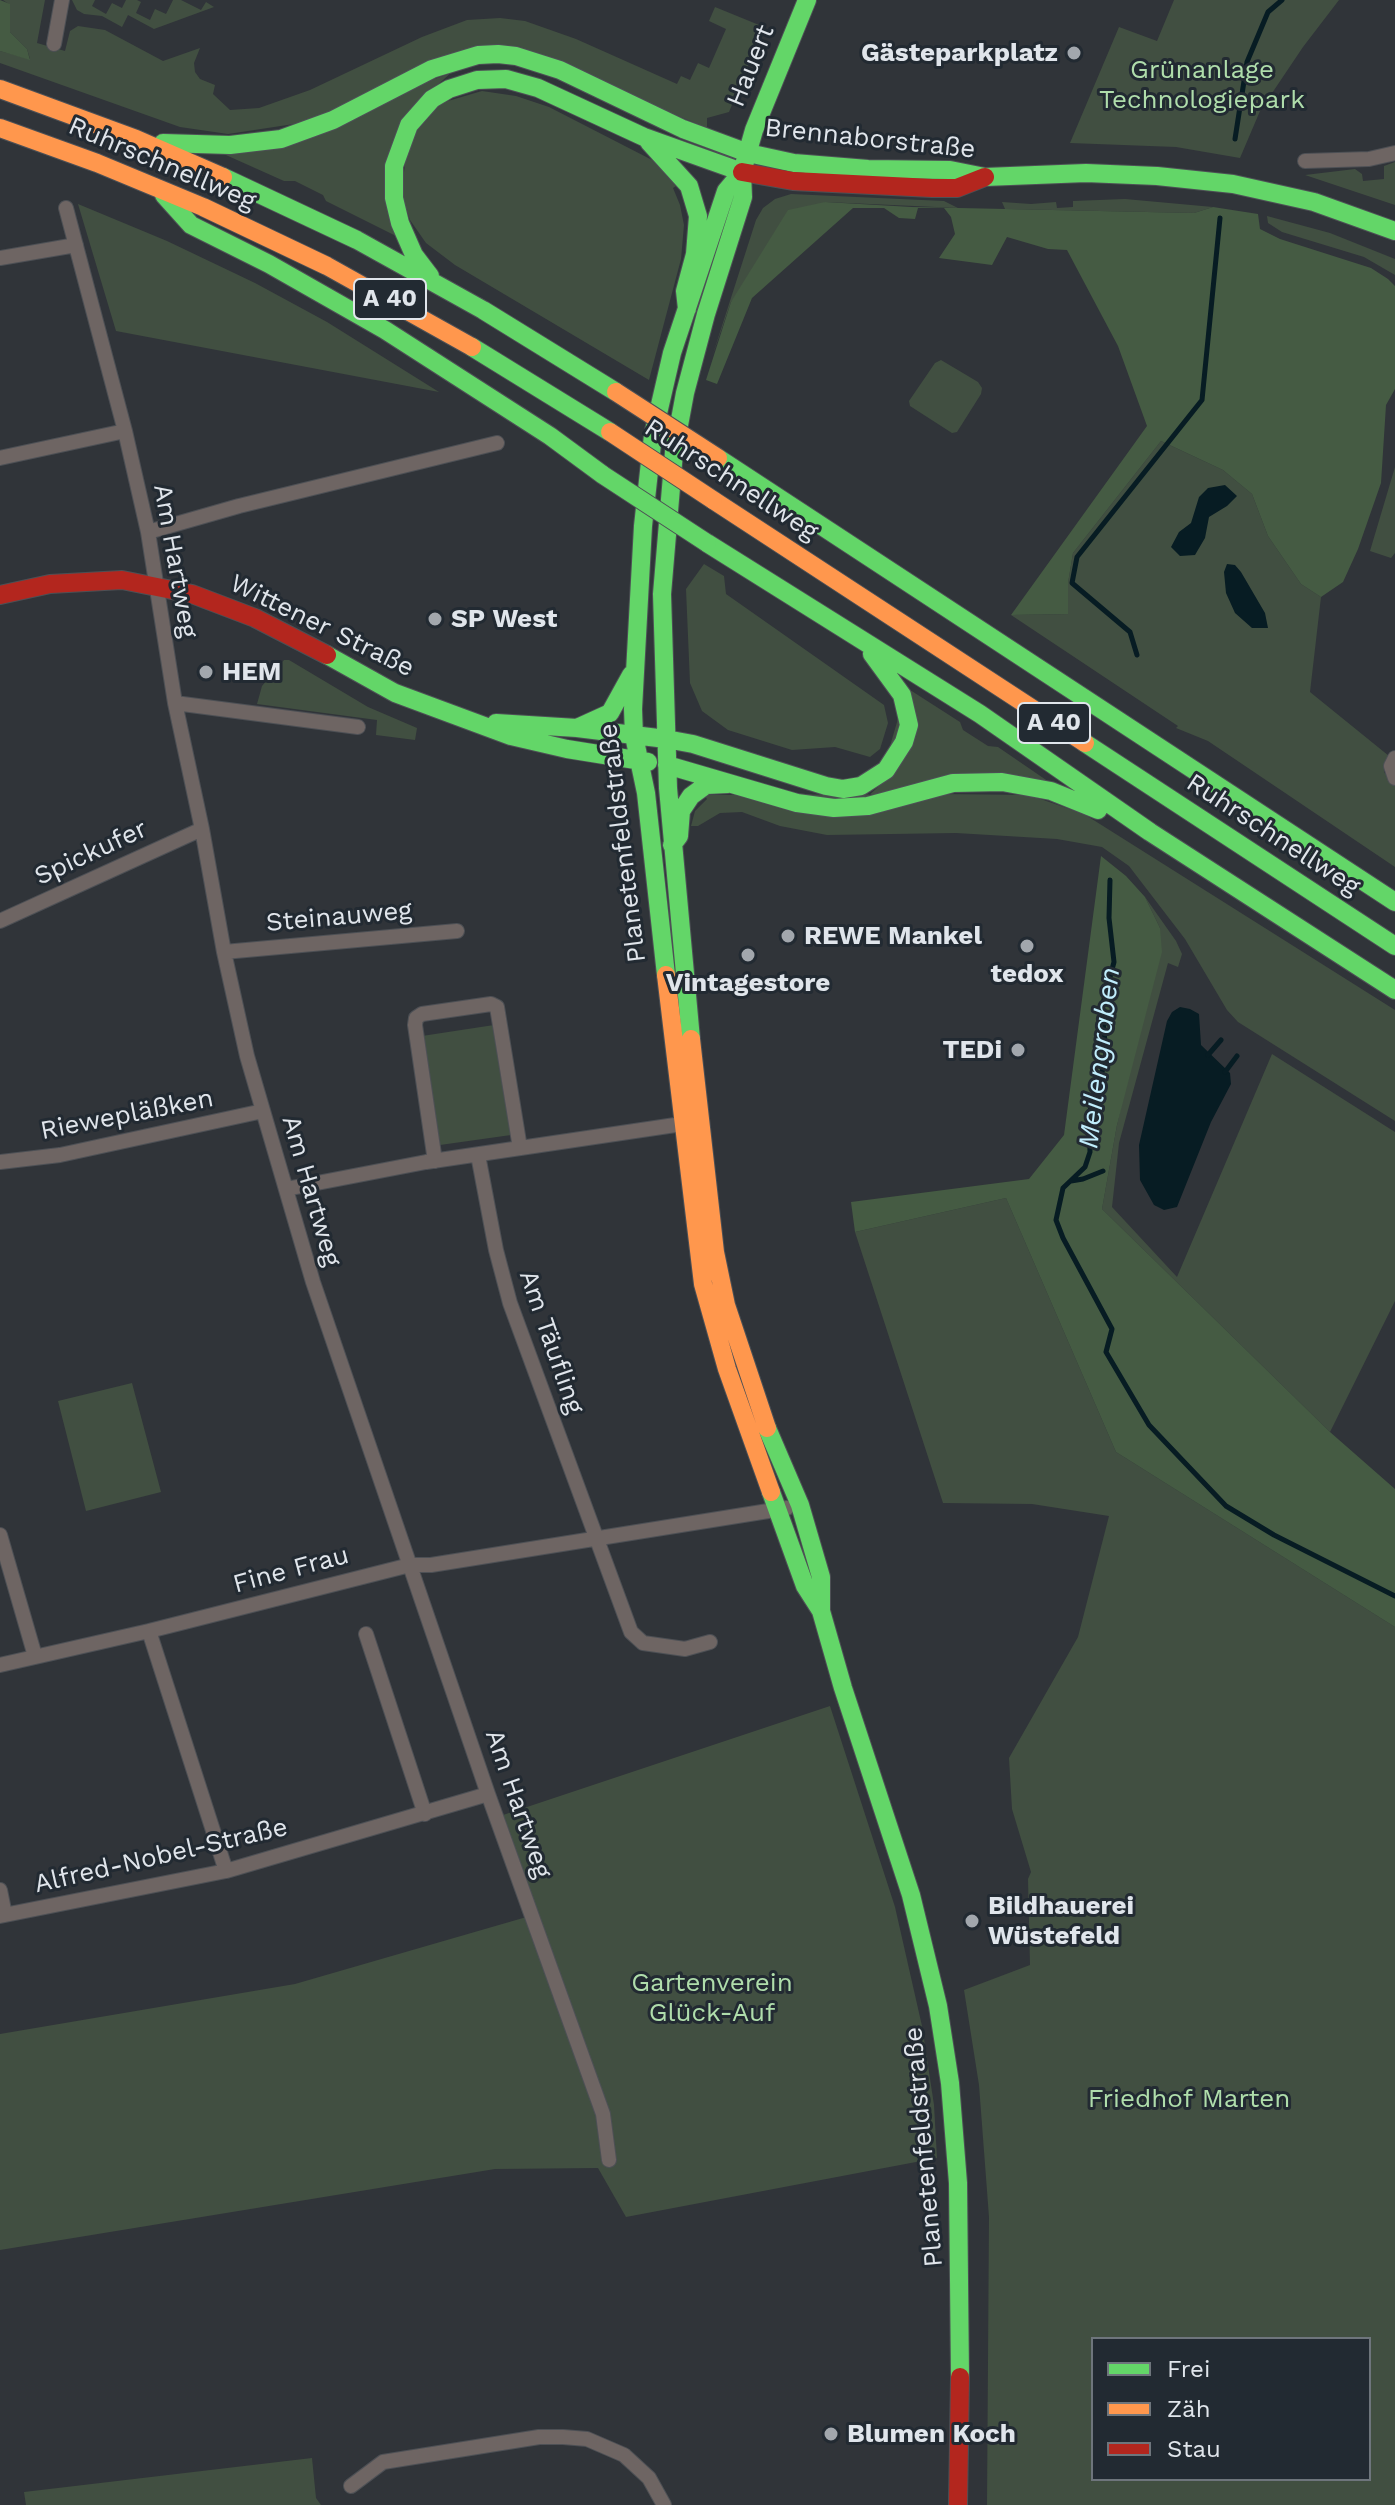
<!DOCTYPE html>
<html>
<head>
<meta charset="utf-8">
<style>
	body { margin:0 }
	#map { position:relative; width:1395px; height:2505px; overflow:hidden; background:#303439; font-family:"Work Sans",sans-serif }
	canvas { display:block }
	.legend { position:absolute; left:1091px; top:2337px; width:280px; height:144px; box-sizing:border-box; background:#222a32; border:2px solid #6e757c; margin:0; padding:10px 14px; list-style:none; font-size:24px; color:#e0e5eb }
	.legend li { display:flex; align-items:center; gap:16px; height:40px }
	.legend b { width:40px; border:2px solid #6e757c }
</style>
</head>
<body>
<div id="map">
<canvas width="1395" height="2505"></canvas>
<ul class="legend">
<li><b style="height:10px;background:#63d668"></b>Frei</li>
<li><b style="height:10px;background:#ff974d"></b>Zäh</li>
<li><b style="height:10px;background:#b3261e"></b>Stau</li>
</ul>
</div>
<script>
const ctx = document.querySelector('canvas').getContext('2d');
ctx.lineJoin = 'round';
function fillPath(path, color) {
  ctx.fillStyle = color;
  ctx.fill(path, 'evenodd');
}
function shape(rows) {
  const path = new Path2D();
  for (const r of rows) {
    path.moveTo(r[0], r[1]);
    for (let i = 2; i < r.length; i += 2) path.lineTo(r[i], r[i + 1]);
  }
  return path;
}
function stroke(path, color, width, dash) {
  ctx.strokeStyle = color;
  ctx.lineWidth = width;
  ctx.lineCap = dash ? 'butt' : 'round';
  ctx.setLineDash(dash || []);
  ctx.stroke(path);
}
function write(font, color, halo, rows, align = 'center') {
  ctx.font = font + ' "Work Sans",sans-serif';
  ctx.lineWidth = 6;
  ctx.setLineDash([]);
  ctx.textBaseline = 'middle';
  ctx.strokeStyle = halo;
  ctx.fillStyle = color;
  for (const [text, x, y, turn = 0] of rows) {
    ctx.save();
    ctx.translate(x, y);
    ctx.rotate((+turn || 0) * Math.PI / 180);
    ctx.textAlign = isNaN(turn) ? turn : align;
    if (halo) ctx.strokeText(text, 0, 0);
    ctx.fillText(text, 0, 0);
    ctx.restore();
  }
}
fillPath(shape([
	[3,0,45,0,37,43,65,51,70,31,78,26,105,30,163,61,200,48,194,63,195,72,200,79,215,85,213,94,230,110,259,108,310,90,422,37,467,20,500,18,525,21,576,39,677,84,681,76,690,80,698,63,709,68,726,29,709,21,715,7,764,27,729,112,707,118,707,128,520,50,307,122,228,134,180,127,0,63,0,51,30,59,27,49,10,32,10,5],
	[72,0,95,0,92,6,106,14,112,3,122,8,126,0,137,0,141,2,136,13,150,20,155,9,166,14,173,0,181,0,201,10,206,2,214,7,154,29,128,15,122,27,102,16,84,14,77,10],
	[1174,0,1339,0,1303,47,1260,111,1240,158,1176,147,1070,143,1119,27,1157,41],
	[456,68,403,117,402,239,326,201,323,195,295,181,284,181,208,147,253,148],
	[482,91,516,96,549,107,656,162,679,184,673,188,680,205,684,225,681,259,649,380,455,265,426,243,410,220,401,195,408,141,441,103],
	[1395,162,1395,205,1305,175,1355,169,1362,174,1363,181,1384,179,1384,166],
	[791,194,944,201,958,208,825,202,731,302,712,357,756,220,763,208,775,199],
	[1125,199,1213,207,1194,213,1005,209,1002,202,1031,204,1056,202,1057,208,1073,207,1073,201],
	[78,204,167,241,255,283,327,322,439,392,116,331],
	[1267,216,1330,233,1395,259,1395,275,1364,257,1282,232,1268,223],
	[941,360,978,382,982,388,981,394,957,432,952,433,910,406,909,401,935,363],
	[1161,441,1223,470,1252,494,1268,536,1301,584,1321,597,1310,692,1389,756,1384,772,1395,785,1395,867,1208,741,1176,728,1178,726,1011,615,1068,614,1068,583,1073,553],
	[1395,467,1395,553,1391,558,1370,551],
	[704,564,724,576,726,594,884,705,888,723,880,749,870,757,835,747,792,750,728,730,702,711,690,683,686,589],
	[284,660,289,660,368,707,417,728,415,740,376,735,377,720,257,704,262,686],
	[907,688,960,722,963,730,988,746,998,747,1052,784,864,800,878,787],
	[937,794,1029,795,1084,814,1395,1010,1395,1121,1238,1022,1227,1010,1185,939,1129,866,1102,847,1057,839,956,833,827,835,780,826,742,812,720,813,698,826,691,826,695,811,707,799,704,795],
	[1145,897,1176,941,1182,954,1178,967,1168,963,1119,1143,1112,1207,1177,1277,1272,1054,1395,1132,1395,1301,1330,1432,1102,1209,1117,1125,1160,928],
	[494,1025,511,1135,440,1145,422,1036],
	[1006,1198,1116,1452,1395,1627,1395,2505,987,2505,989,2217,979,2085,964,1990,1030,1965,1028,1879,1031,1872,1012,1809,1009,1758,1078,1637,1109,1516,1032,1504,943,1503,855,1232],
	[1093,2339,1369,2339,1369,2479,1093,2479],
	[132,1383,161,1492,86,1511,58,1401],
	[830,1706,895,1907,922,2026,934,2105,937,2158,626,2217,598,2168,495,2169,0,2250,0,2034,295,1984,530,1916,500,1816],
	[312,2458,316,2498,321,2505,26,2505,24,2492]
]), '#414f41');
fillPath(shape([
	[0,0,10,4,10,32,27,49,30,60,0,51],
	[825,202,912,207,1194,213,1213,207,1258,214,1260,229,1280,239,1371,268,1388,279,1395,286,1395,389,1386,405,1381,483,1358,549,1343,582,1321,597,1301,584,1268,536,1252,494,1223,470,1161,441,1073,553,1068,583,1068,614,1011,615,1147,426,1118,346,1067,250,1048,249,1007,237,992,265,939,258,955,234,951,217,944,208,918,208,915,219,899,218,884,208,853,208,752,298,717,384,706,380,731,302,788,210],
	[1101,856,1126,876,1145,897,1160,928,1162,952,1117,1125,1102,1209,1330,1432,1395,1489,1395,1627,1116,1452,1006,1198,855,1232,851,1202,1029,1179,1064,1135]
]), '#455b43');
fillPath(shape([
	[1225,485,1237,496,1227,506,1209,517,1205,538,1195,555,1180,556,1171,547,1179,532,1191,523,1199,497,1208,488],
	[1227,564,1235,565,1241,572,1265,613,1268,628,1252,628,1235,613,1226,593,1224,572],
	[1180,1007,1190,1009,1199,1014,1201,1045,1230,1073,1231,1084,1211,1122,1177,1207,1164,1210,1154,1205,1140,1180,1139,1145,1167,1021,1172,1012]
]), '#071c23');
stroke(shape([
	[1235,139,1247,62,1268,12,1282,0],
	[1137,655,1130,632,1072,583,1077,557,1202,400,1220,218],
	[1110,880,1109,918,1114,962,1102,1007,1106,1055,1097,1094,1089,1113,1090,1152,1085,1167,1063,1188,1056,1220,1063,1238,1112,1329,1106,1352,1149,1425,1226,1506,1274,1535,1395,1596],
	[1208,1055,1221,1040],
	[1225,1072,1237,1056],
	[1071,1181,1083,1179,1103,1171]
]), '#071c23', 5);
const street = shape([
	[54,44,62,0],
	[1305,161,1369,159,1395,153],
	[66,208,125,431,148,532,175,703,202,829,224,952,247,1056,313,1282,488,1794,603,2114,609,2160],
	[0,258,76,245],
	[0,458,125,431],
	[148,532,239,506,497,443],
	[175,703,358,727],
	[1395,758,1391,766,1395,778],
	[0,921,202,829],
	[224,952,457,931],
	[478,1155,496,1250,510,1303,631,1632,643,1643,685,1649,710,1642],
	[435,1161,415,1025,416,1018,422,1014,491,1004,497,1007,520,1148],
	[0,1162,60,1155,263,1111],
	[286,1189,426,1162,682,1124],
	[0,1535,35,1656],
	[149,1631,226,1871],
	[366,1634,425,1814],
	[0,1665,149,1631,410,1565,431,1565,787,1508],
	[0,1890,5,1915],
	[0,1916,226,1871,488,1794],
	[351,2486,383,2462,539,2437,563,2437,587,2439,624,2455,649,2478,664,2505]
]);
const fast = shape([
	[649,142,689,186,698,216,695,254,685,291,687,309],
	[163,143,230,145,281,139,333,120,432,69,478,55,498,54,516,56,560,70,683,129,748,153],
	[748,153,794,163,868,169,950,170,985,177,1086,173,1157,176,1233,184,1314,202,1395,231],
	[223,177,357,240,483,310,616,392],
	[164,195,191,225,269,264,385,330,550,436,603,475],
	[430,276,414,255,400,223,394,198,394,166,409,125,432,99,449,89,477,80,506,79,538,88,644,137,742,172],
	[472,347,610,432],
	[718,458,1395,902],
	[707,543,980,714,1150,832,1395,990],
	[327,655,395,693,511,736,567,749,648,762],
	[496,723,577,728,666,739],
	[577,728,610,713,631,675],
	[666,739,693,744,826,786,843,789,861,786,886,770,904,742,909,725,902,695,872,654],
	[1085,743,1395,946],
	[667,765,797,803,834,808,868,806,953,783,1002,782,1051,791,1098,810],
	[672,845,679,836,681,811,691,796,706,785,728,784],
	[666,975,646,793,634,736,633,709,643,526,653,435,672,353,726,191,742,172,754,130,807,0],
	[691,1039,668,788,662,594,674,452,685,393,706,314,743,197,742,172],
	[767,1428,800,1505,821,1577,821,1609],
	[771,1492,805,1586,821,1611,843,1688,911,1895,938,2006,950,2083,958,2183,960,2377]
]);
const slow = shape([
	[0,89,136,139,223,177],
	[0,128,97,163,203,207,327,266,472,347],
	[713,500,1085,743],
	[666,975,703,1284,727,1369,771,1492],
	[691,1039,715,1252,726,1305,767,1428]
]);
const jam = shape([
	[742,172,793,181,932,188,957,188,985,177],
	[0,595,50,584,122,580,192,594,255,618,327,655],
	[958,2505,960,2377]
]);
stroke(street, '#4d5055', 16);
stroke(fast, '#4d5055', 20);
stroke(slow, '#4d5055', 20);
stroke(jam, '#4d5055', 20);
stroke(street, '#6e6563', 14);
stroke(fast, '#63d668', 18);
stroke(slow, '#ff974d', 18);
stroke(jam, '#b3261e', 18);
const fastBridge = shape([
	[603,475,707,543]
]);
const slowBridge = shape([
	[616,392,718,458],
	[610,432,713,500]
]);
stroke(fastBridge, '#4d5055', 20, []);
stroke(slowBridge, '#4d5055', 20, []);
stroke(fastBridge, '#63d668', 18);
stroke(slowBridge, '#ff974d', 18);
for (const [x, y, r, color] of [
	[1074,53,8,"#a2a7ad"],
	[435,619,8,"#a2a7ad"],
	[206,672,8,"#a2a7ad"],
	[788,936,8,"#a2a7ad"],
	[1027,946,8,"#a2a7ad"],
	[748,955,8,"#a2a7ad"],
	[1018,1050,8,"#a2a7ad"],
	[972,1921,8,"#a2a7ad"],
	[831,2434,8,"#a2a7ad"]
]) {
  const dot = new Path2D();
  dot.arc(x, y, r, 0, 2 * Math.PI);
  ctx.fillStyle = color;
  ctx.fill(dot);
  stroke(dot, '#222a32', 3);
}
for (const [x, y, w] of [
	[390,299,72],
	[1054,723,72]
]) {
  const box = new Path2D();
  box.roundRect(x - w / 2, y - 20, w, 40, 6);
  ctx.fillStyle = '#222a32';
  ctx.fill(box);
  stroke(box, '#e0e5eb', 2);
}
write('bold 24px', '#e0e5eb', null, [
	["A 40",390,299],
	["A 40",1054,723]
]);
write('bold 26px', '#e0e5eb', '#222a32', [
	["Gästeparkplatz",1058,53,"right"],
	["SP West",451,619],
	["HEM",222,672],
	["REWE Mankel",804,936],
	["tedox",1027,974,"center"],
	["Vintagestore",748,983,"center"],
	["TEDi",1002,1050,"right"],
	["Bildhauerei",988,1906],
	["Wüstefeld",988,1936],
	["Blumen Koch",847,2434]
], 'left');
write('26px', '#e0e5eb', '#222a32', [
	["Hauert",751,66,-68],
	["Brennaborstraße",870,139,6],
	["Ruhrschnellweg",162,164,23],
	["Ruhrschnellweg",731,480,33],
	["Am Hartweg",175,561,80],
	["Wittener Straße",322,626,26],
	["Ruhrschnellweg",1273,835,33],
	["Planetenfeldstraße",623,843,-97],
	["Spickufer",91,853,-25],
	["Steinauweg",339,917,-5],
	["Riewepläßken",127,1115,-11],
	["Am Hartweg",311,1191,74],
	["Am Täufling",551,1342,71],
	["Fine Frau",291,1570,-15],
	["Am Hartweg",518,1804,71],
	["Alfred-Nobel-Straße",161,1856,-13],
	["Planetenfeldstraße",924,2147,-95]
]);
write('26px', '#afddab', '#222a32', [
	["Grünanlage",1202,70],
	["Technologiepark",1202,100],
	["Gartenverein",712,1983],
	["Glück-Auf",712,2013],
	["Friedhof Marten",1189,2099]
]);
write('italic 28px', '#c0edfc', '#222a32', [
	["Meilengraben",1100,1058,-83]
]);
</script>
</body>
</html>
